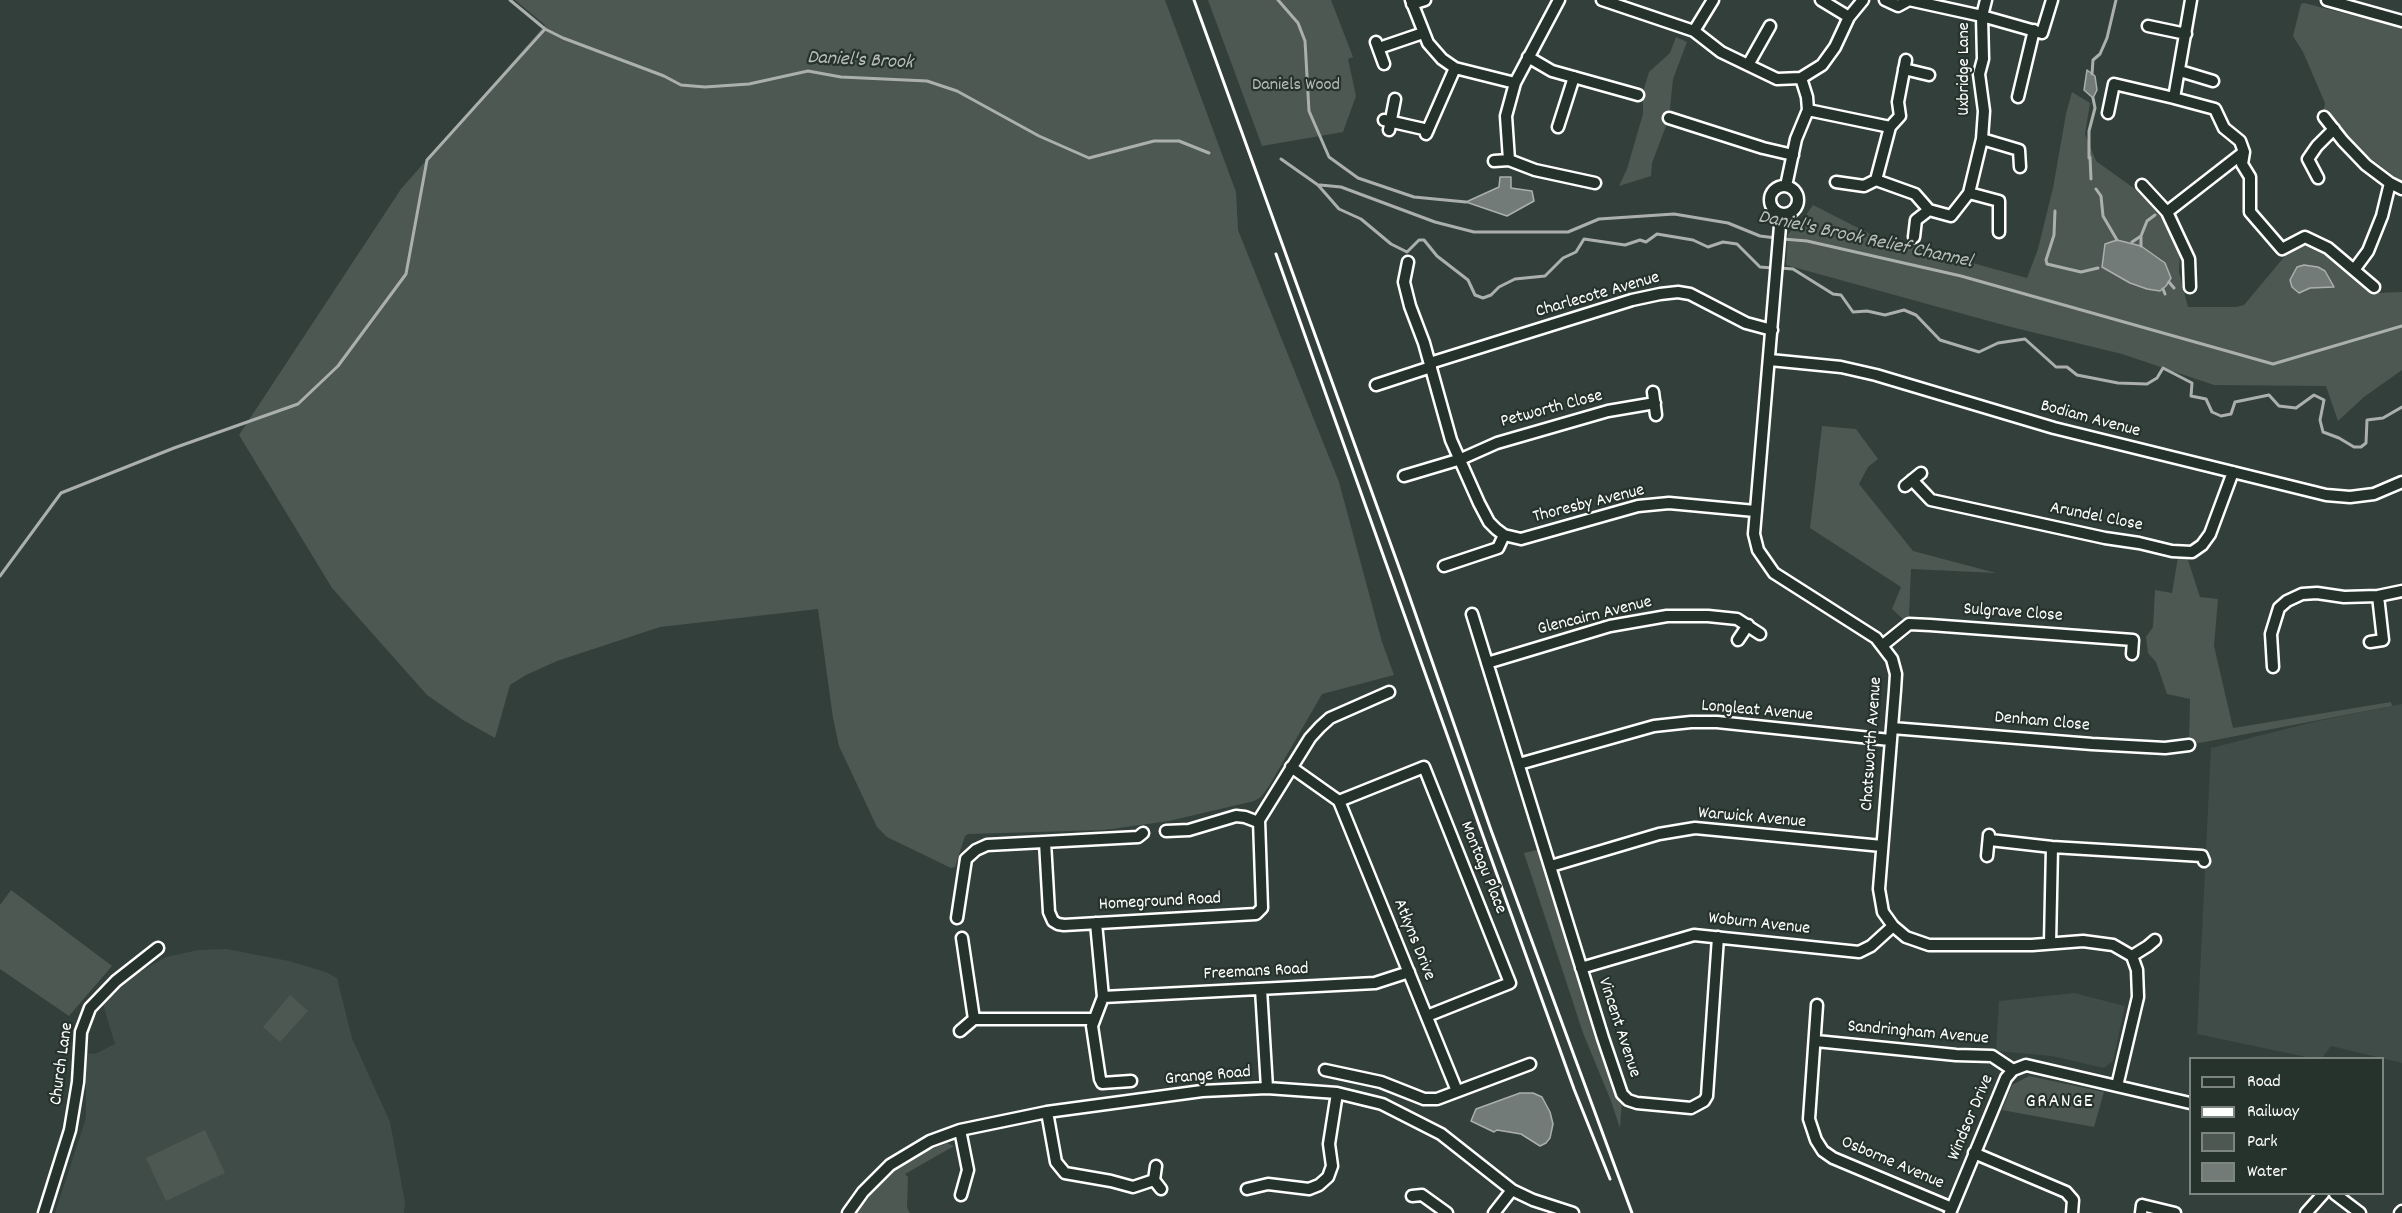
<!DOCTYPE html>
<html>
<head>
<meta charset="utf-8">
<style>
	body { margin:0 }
	#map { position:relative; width:2402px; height:1213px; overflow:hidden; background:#333f3a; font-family:Dekko,sans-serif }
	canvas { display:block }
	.legend { position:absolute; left:2189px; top:1057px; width:195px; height:138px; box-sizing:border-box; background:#26332d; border:2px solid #7d8581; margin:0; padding:8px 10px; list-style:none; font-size:18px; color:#fff }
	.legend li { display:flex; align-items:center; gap:12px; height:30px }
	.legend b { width:30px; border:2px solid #7d8581 }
</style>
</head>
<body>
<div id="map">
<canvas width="2402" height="1213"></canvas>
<ul class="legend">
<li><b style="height:8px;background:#26332d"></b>Road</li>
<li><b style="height:8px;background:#fff"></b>Railway</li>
<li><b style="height:16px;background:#4d5853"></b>Park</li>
<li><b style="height:16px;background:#737b78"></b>Water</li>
</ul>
</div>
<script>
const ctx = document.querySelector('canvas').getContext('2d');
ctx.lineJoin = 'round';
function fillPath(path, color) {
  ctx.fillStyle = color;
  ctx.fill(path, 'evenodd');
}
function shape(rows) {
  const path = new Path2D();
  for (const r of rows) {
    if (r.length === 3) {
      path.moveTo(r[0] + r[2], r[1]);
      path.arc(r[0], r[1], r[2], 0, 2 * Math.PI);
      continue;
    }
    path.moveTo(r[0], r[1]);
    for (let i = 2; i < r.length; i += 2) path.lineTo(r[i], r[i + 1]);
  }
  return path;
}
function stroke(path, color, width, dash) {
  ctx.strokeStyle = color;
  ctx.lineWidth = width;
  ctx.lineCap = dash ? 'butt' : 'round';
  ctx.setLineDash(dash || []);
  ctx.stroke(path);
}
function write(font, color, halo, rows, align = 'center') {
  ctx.font = font + ' Dekko,sans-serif';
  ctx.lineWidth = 4.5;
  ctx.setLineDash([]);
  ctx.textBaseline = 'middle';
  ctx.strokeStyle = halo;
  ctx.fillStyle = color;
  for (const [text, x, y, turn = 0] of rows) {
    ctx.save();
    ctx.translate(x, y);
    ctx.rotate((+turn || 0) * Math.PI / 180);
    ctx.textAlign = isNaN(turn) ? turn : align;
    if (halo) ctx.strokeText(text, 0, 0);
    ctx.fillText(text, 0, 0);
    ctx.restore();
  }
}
fillPath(shape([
	[2402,704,2402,1063,2331,1046,2322,1058,2311,1058,2197,1034,2211,748,2313,722],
	[226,949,289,961,326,972,337,978,352,1038,390,1122,405,1202,404,1213,55,1213,86,1118,86,1053,95,1054,115,1044,102,1001,138,973,166,957,198,950],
	[2074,993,2125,1006,2113,1061,2104,1068,2052,1056,1996,1051,1999,1001]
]), '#404c47');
fillPath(shape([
	[515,0,1165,0,1236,192,1238,230,1339,482,1382,642,1394,675,1322,694,1269,786,1261,797,1254,801,1169,821,1104,830,968,834,965,836,955,867,951,868,887,837,877,827,839,746,833,718,818,609,660,627,557,661,526,675,510,685,495,738,463,720,427,695,332,588,239,435,401,189,545,25],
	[1208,0,1331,0,1353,57,1348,59,1356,96,1343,132,1262,146],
	[2304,3,2402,28,2402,182,2355,147,2354,142,2324,109,2325,103,2303,52,2293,36,2301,4],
	[1676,37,1687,42,1673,79,1669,118,1652,163,1651,176,1619,186,1627,169,1643,114,1643,92,1649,72,1670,53],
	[2072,92,2090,103,2085,134,2096,161,2142,194,2165,222,2180,249,2179,272,2188,307,2236,307,2244,305,2290,250,2302,245,2316,247,2374,293,2402,292,2402,370,2364,397,2338,421,2326,386,2214,385,2122,354,2007,326,1786,265,1788,234,1804,218,1813,205,1874,236,2027,278,2038,249,2053,188,2066,114],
	[1822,426,1856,429,1878,459,1868,467,1859,484,1913,551,1996,573,1911,569,1909,616,1905,621,1892,609,1901,587,1810,528],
	[2179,551,2185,551,2200,597,2218,599,2214,646,2233,728,2391,702,2392,706,2189,745,2190,699,2167,694,2156,662,2148,653,2146,637,2153,627,2155,590,2172,593],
	[1541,849,1622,1100,1620,1128,1611,1101,1583,1033,1524,853],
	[11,890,112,966,69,1016,0,969,0,905],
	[290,995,308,1011,280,1042,263,1027],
	[2029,1076,2104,1092,2094,1127,2002,1110,2012,1085],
	[205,1130,225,1173,166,1201,146,1158],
	[947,1143,954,1146,905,1174,908,1177,907,1208,910,1213,848,1213,890,1165,896,1169,918,1155]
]), '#4d5853');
const water = shape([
	[2087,70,2095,76,2097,90,2093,98,2084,90,2087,70],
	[1500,177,1511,177,1511,188,1532,191,1534,201,1507,216,1466,202,1499,187,1500,177],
	[2117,240,2141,246,2165,263,2171,278,2166,286,2160,291,2147,289,2130,283,2102,267,2105,244,2117,240],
	[2304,265,2318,267,2325,271,2334,287,2310,288,2299,293,2292,287,2290,280,2297,267,2304,265],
	[1520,1093,1533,1093,1542,1097,1550,1112,1553,1124,1550,1138,1546,1143,1540,1146,1521,1134,1497,1130,1494,1132,1471,1121,1476,1109,1520,1093]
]);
fillPath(water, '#737b78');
stroke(water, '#abb0ae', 1.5);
stroke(shape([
	[510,0,545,29,563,38,664,76,681,85,705,87,749,84,808,71,841,77,927,81,957,91,1039,136,1089,158,1154,141,1179,141,1209,153],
	[1278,0,1298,23,1305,41,1309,111,1329,157,1358,178,1414,197,1466,202],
	[2092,74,2093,60,2100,54,2107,38,2116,0],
	[2090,157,2091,179],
	[2089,158,2089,131,2095,108,2093,98],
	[1281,159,1318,185,1339,209,1361,219,1391,244,1407,252,1419,240,1424,240,1437,256,1468,280,1475,295,1483,298,1491,295,1499,287,1515,279,1545,276,1563,258,1576,252,1584,239,1625,245,1640,240,1646,242,1657,234,1693,240,1708,247,1723,242,1737,244,1760,267,1773,268],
	[1320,185,1341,187,1435,222,1474,232,1568,232,1599,219,1674,214,1728,223,1760,236,1776,238],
	[2096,189,2101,196,2103,216,2117,240],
	[2055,211,2054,235,2046,260,2047,264,2081,272,2098,268],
	[2141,236,2141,246],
	[1783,239,1807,241,1961,276,2273,364,2402,326],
	[2132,242,2141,236,2147,221,2155,215],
	[1780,268,1793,269,1833,294,1841,295,1853,312,1867,311,1885,315,1904,310,1916,315,1940,340,1979,352,1998,343,2025,339,2056,367,2067,367,2077,375,2118,383,2147,384,2157,378,2163,368,2192,383,2191,396,2206,399,2212,412,2221,416,2231,414,2235,402,2269,395,2279,406,2296,408,2314,395,2324,400,2320,420,2323,432,2339,438,2354,447,2361,447,2366,443,2367,420,2383,418,2402,407],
	[2169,282,2174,288],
	[2163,289,2165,294],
	[0,576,61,493,174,448,298,404,338,366,406,274,427,160,545,29]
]), '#abb0ae', 3);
const street = shape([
	[1411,0,1428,43,1442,59,1455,68,1515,83],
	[1559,0,1515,83,1506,116,1509,160,1535,170,1595,183],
	[1602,0,1694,31,1721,52,1777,79,1801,78,1822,65,1835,47,1849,17,1863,0],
	[1821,0,1849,17],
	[1885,0,1898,6,1909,0,1982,16,2042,33,2052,0],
	[2191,0,2174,98,2215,109,2224,128,2240,141,2244,152,2242,164,2250,177,2250,212,2282,249,2305,237,2328,248,2374,287],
	[2327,0,2402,21],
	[1412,4,1425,0],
	[2148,26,2186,34],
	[1694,31,1713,0],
	[1376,42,1384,64],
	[1379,48,1423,33],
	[1528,57,1552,71,1638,95],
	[1748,65,1770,26],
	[1904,69,1929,75],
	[2180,71,2213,81],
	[2018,97,2034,30],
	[1808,110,1890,127,1876,180,1915,194,1929,210,1951,216,1969,193,1982,139,1984,111,1979,74,1983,59,1982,16,1986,0],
	[2108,113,2114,84,2174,98],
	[2324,117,2343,141,2366,165,2390,183],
	[1669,118,1763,148,1793,155],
	[1384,120,1428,130],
	[1558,127,1574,77],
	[1890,127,1900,116,1898,102,1906,60],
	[1389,130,1395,99],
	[1426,134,1455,68],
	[1982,139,2019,150,2020,167],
	[1494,161,1509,160],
	[2318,178,2308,159,2317,146,2334,129],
	[1836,182,1864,186,1876,180],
	[2142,185,2167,212,2189,259,2190,287],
	[1784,200,14],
	[1786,186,1796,139,1808,110,1807,97,1801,78],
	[1969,193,1999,201,1999,232],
	[2167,212,2244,152],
	[1781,214,1754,534,1758,550,1774,573,1876,638,1892,659,1896,674,1895,690,1879,889,1883,912,1893,926,1906,937,1929,945,2032,945,2083,941,2113,945,2132,956,2137,970,2138,997,2117,1086],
	[1914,237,1916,220,1929,210],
	[1408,262,1404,282,1410,306,1424,343,1451,440,1479,503,1489,522,1496,529,1504,535,1521,539,1638,506,1669,503,1755,511],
	[2354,270,2368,251,2382,216,2390,183,2402,189],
	[1770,360,1841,367,1876,375,2054,428,2326,495,2350,497,2374,494,2402,482],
	[1430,363,1632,300,1660,294,1678,292,1690,294,1746,323,1772,330],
	[1376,385,1431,367],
	[1653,392,1656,415],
	[1404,476,1461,459,1497,443,1608,411,1655,403],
	[1912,480,1931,500,2105,538,2139,543,2172,551,2192,552,2202,545,2210,534,2233,472],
	[1905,486,1921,473],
	[1444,566,1498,548,1504,535],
	[1472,614,1603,1038,1622,1094,1628,1100,1637,1103,1691,1108,1704,1101,1707,1096,1718,937],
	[1738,640,1748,625],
	[2370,642,2383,640,2378,596],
	[1883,645,1909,624,1930,625,2133,640,2132,654],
	[1487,663,1610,626,1667,616,1708,616,1737,619,1760,634],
	[2273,667,2271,634,2279,608,2287,601,2302,594,2317,593,2344,597,2378,596,2402,591],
	[1892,728,2092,744,2165,748,2189,745],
	[1519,764,1654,726,1691,722,1717,722,1890,740],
	[1291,767,1339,801],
	[1339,801,1424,767,1510,983,1427,1016],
	[1339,801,1457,1091],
	[1166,831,1189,830,1236,816,1245,817,1258,822],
	[1990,840,2052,847,2202,856,2204,861],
	[1045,842,1049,912,1053,921,1058,924,1064,925,1256,914,1262,908,1259,820,1310,738,1320,727,1330,718,1389,692],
	[1987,856,1989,835],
	[1551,866,1659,834,1695,828,1882,846],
	[957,918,966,859,976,850,987,845,1138,837,1143,833],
	[1096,923,1103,997,1092,1026,1100,1079,1102,1083,1131,1081],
	[2050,943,2052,847],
	[2132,956,2148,946,2155,940],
	[1581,968,1694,935,1859,952,1871,946,1893,926],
	[1261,989,1267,1088],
	[1103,997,1375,983,1409,972],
	[1817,1005,1809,1119,1816,1140,1823,1151,1833,1158,1952,1208],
	[974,1019,1093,1019],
	[960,1031,974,1019,962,938],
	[1816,1041,1956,1055,1992,1056,2013,1070],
	[1325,1070,1381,1082,1424,1099,1437,1099,1530,1064],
	[1047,1112,1056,1162,1065,1173,1111,1181,1133,1187,1154,1180],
	[960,1130,968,1170,961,1195],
	[1974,1153,2066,1192,2073,1200,2072,1213],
	[1156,1166,1154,1180,1161,1189],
	[1247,1189,1268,1184,1309,1189,1319,1185,1328,1177,1332,1166,1329,1144,1337,1093],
	[2335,1194,2360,1213],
	[1412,1196,1422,1195,1447,1213],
	[44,1213,70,1130,78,1082,81,1032,90,1008,116,981,158,948],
	[848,1213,863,1192,890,1165,930,1141,960,1130,1047,1112,1202,1091,1267,1088,1337,1093,1382,1104,1441,1134,1512,1190,1533,1200,1573,1213],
	[1494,1213,1512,1190],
	[1950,1213,2006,1078,2013,1070,2026,1065,2190,1103],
	[2141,1213,2142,1205,2175,1213],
	[2306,1213,2323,1194],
	[2400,1213,2402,1211]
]);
stroke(street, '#fff', 15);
stroke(street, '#26332d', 10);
stroke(shape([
	[1194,0,1404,581,1491,830,1632,1213],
	[1276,254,1482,833,1574,1089,1610,1179]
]), '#fff', 3);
write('18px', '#fff', '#26332d', [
	["Uxbridge Lane",1966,69,-90],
	["Charlecote Avenue",1598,296,-16],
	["Petworth Close",1552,410,-15],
	["Bodiam Avenue",2090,420,15],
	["Thoresby Avenue",1589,505,-14],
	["Arundel Close",2096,518,11],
	["Sulgrave Close",2013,614,4],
	["Glencairn Avenue",1595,617,-14],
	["Longleat Avenue",1757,712,5],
	["Denham Close",2042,723,5],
	["Chatsworth Avenue",1873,744,-86],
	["Warwick Avenue",1752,819,5],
	["Montagu Place",1482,868,68],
	["Homeground Road",1160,903,-3],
	["Woburn Avenue",1759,925,6],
	["Atkyns Drive",1413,940,68],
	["Freemans Road",1256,973,-3],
	["Vincent Avenue",1618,1028,72],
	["Sandringham Avenue",1918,1034,5],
	["Church Lane",63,1064,-82],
	["Grange Road",1208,1077,-5],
	["Windsor Drive",1972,1118,-67],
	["Osborne Avenue",1892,1164,23]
]);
write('18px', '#b8bcba', '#26332d', [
	["Daniels Wood",1296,87]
]);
write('italic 20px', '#b9bdbc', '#26332d', [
	["Daniel's Brook",860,62,3],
	["Daniel's Brook Relief Channel",1865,241,12]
]);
ctx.letterSpacing = '1.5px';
write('20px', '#fff', '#26332d', [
	["GRANGE",2060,1103]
]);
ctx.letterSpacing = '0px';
</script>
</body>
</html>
